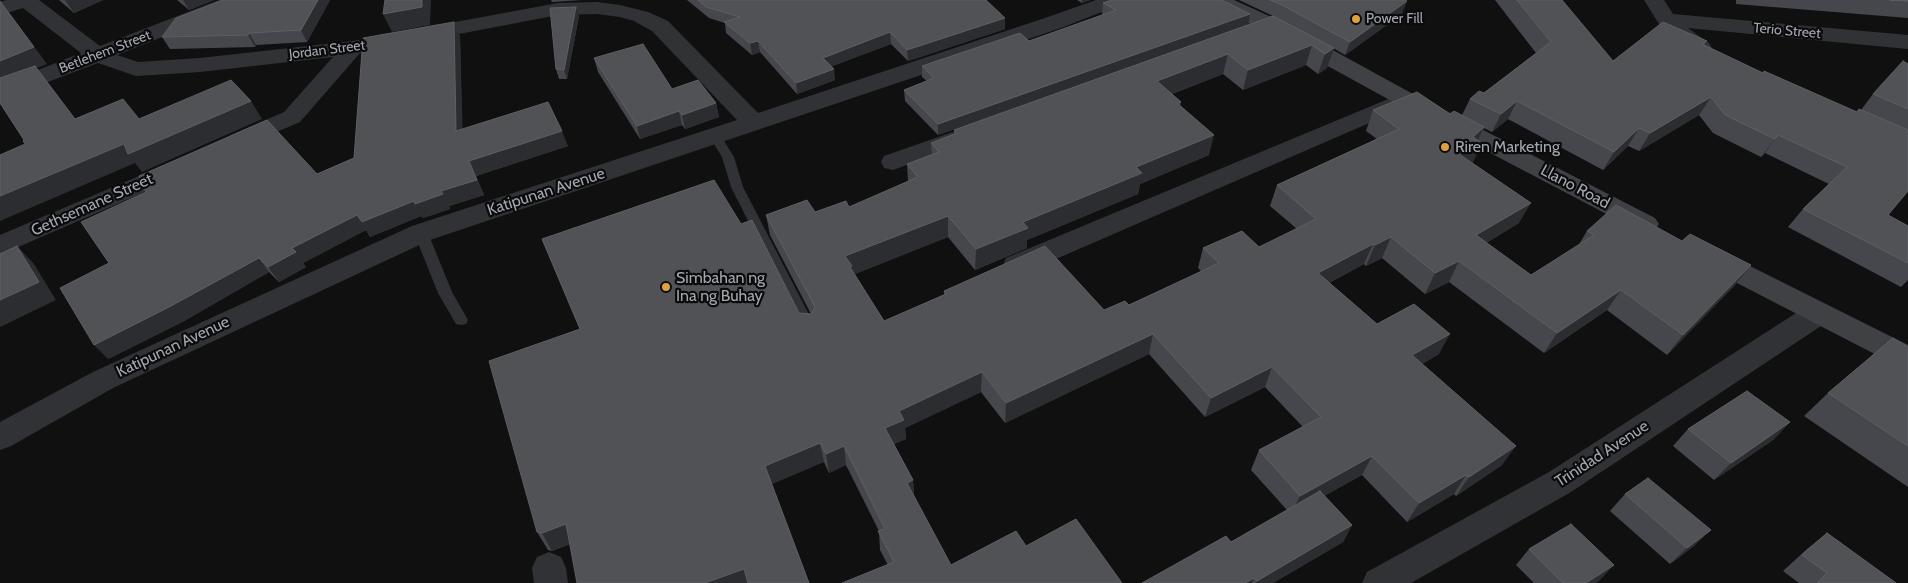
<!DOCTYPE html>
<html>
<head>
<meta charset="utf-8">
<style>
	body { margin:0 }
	canvas { display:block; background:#101011 }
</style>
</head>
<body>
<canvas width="1908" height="583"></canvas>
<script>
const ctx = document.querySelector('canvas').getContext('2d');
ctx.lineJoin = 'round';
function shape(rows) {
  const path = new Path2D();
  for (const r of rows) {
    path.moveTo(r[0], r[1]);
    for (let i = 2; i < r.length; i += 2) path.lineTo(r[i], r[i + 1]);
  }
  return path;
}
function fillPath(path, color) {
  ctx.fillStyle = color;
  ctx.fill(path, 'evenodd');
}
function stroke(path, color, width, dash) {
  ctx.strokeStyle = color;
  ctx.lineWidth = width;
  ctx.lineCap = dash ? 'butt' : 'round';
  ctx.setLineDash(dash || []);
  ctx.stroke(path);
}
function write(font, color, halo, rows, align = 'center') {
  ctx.font = font + ' Cabin,sans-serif';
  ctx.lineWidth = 4.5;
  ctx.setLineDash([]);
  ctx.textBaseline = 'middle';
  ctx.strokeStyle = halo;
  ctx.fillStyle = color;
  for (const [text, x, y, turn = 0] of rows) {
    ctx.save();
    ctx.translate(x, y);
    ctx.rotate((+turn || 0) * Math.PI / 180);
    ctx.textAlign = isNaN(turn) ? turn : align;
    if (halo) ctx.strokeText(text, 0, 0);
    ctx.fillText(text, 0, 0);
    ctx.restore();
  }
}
fillPath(shape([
	[715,132,719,133,734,157,743,187,816,328,814,332,809,333,804,332,731,187,722,157,709,136,715,132],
	[421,228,426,230,428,233,452,292,468,320,466,324,461,325,456,324,438,293,414,233,416,230,421,228]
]), '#313235');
fillPath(shape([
	[6,0,39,0,100,46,219,0,248,0,245,4,117,55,138,62,200,58,353,41,558,3,597,2,620,5,648,12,668,21,758,113,1045,18,1096,0,1125,0,1122,4,1061,28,430,240,113,388,11,446,0,450,0,422,93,372,412,226,737,120,652,31,634,21,620,17,597,14,558,15,360,53,300,122,239,148,231,145,227,140,231,135,284,112,333,57,200,72,136,76,98,63,0,100,0,85,81,53,23,8,0,15,0,2,6,0],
	[1644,0,1664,0,1673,14,1908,35,1908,49,1688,28,1709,43,1712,48,1709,53,1701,55,1693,53,1659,24,1644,0],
	[1405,92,1413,94,1417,99,1413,104,1026,272,1016,275,1006,272,1003,265,1006,258,1405,92],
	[967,127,975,130,979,135,975,140,893,170,884,168,881,162,884,156,967,127],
	[177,160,186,162,189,168,186,174,0,255,0,235,177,160],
	[1817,303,1827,306,1831,314,1827,322,1571,492,1411,583,1362,583,1367,572,1549,472,1807,306,1817,303],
	[549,552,561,557,566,568,568,583,534,583,532,568,537,557,549,552]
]), '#313235');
fillPath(shape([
	[1207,0,1234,0,1278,20,1413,94,1655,218,1659,224,1655,230,1646,233,1637,230,1397,104,1262,30,1210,4,1207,0],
	[1711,248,1720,251,1908,345,1908,369,1898,366,1702,265,1698,258,1702,251,1711,248]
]), '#3f4145');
fillPath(shape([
	[59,0,103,0,74,13],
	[177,0,214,0,189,10],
	[223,0,330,0,307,42,256,45,255,47,170,49,162,37],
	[551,0,582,0,552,2],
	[687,0,986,0,1005,18,1005,29,908,61,891,44,832,66,835,80,797,94,760,52,752,55,726,33,725,23,709,18],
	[1077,0,1090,0,1082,3],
	[1239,0,1405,0,1402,14,1345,55,1333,48,1327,68,1318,74,1306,65,1243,90,1223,74,1172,94,1181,102,1180,106,1209,155,1140,184,1138,194,1027,240,1027,248,975,270,948,237,854,274,884,321,944,295,944,291,1104,310,1129,305,1202,272,1198,268,1203,248,1259,247,1297,229,1270,206,1277,185,1377,139,1366,131,1373,110,1462,115,1470,99,1484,93,1536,53,1495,0,1562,0,1613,61,1707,41,1704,45,1763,73,1857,112,1861,110,1873,94,1908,64,1908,191,1888,215,1908,226,1908,280,1901,287,1788,227,1803,209,1829,184,1765,153,1761,157,1713,133,1699,115,1639,151,1628,146,1603,170,1508,119,1492,132,1484,128,1478,140,1482,143,1472,164,1519,223,1486,243,1531,275,1578,246,1587,231,1682,241,1751,265,1734,286,1667,355,1607,310,1544,353,1449,282,1425,294,1382,258,1366,266,1364,264,1329,283,1377,324,1439,354,1422,364,1502,465,1456,496,1454,494,1407,522,1362,475,1324,496,1352,525,1343,542,1273,583,1142,583,1231,542,1287,510,1251,470,1259,450,1303,427,1265,387,1205,417,1149,354,1005,423,981,392,905,428,906,439,894,444,913,480,914,496,951,565,1026,546,1122,583,888,565,880,550,879,531,846,465,829,473,824,462,570,544,552,551,548,550,537,532,580,329,741,224,799,313,811,314,770,235,766,215,815,212,849,207,908,181,907,164,932,154,931,143,954,135,954,130,1214,37,938,135,905,101,904,90,927,81,922,77,922,66,1029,41,1104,15,1102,14,1103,3,1248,25,1273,16],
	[1736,0,1908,0,1908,18,1736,4],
	[579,16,567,79,559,79,556,69],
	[454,22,460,37,462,129,568,146,476,176,484,195,449,206,450,209,423,218,421,216,370,237,366,230,303,263,306,267,279,282,269,272,184,321,108,359,317,174,354,158],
	[594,58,672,89,716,103,719,117,685,129,682,125,640,139,598,72],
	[1908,347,1908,487,1804,416,1828,393],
	[1790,422,1773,440,1714,480,1673,446,1688,429],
	[1625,494,1694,546,1670,564,1610,511],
	[1827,533,1896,583,1799,583,1783,571,1807,549],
	[1529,549,1599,581,1595,583,1534,583,1516,565]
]), '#46474c');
fillPath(shape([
	[65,0,103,0,74,13],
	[183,0,214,0,189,10],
	[318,0,330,0,307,42,301,30],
	[422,0,431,0,430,25,392,32,383,14],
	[1082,0,1090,0,1082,3],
	[0,1,47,64,0,83],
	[1407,1,1402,14,1345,55,1350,42],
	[576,7,579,16,567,79,564,70],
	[1250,14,1248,25,938,135,938,124],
	[1005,18,1005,29,908,61,907,50],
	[454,22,460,37,463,146,456,131],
	[890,32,891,44,825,69,823,58],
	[249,33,256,45,255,47,248,35],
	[758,41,760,52,752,55,750,43],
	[1312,45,1306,65,1243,90,1248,70],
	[1334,48,1327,68,1318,74,1325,54],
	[1228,54,1223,74,1153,101,1157,81],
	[834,69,835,80,797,94,796,83],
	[1711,97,1699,115,1639,151,1650,133],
	[251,101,262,119,142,172,135,163,0,221,0,196,124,144],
	[1517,101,1508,119,1492,132,1501,114],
	[716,103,719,117,685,129,682,115],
	[679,111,682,125,640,139,637,126],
	[1484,127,1475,147,1482,143,1472,164,1459,154,1473,137],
	[1639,128,1628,146,1603,170,1614,152],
	[562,131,568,146,476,176,484,195,449,206,450,209,423,218,421,216,370,237,366,230,303,263,306,267,279,282,268,267,292,248,357,215,414,201,441,191,469,161],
	[1214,135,1209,155,1140,184,1138,194,1027,240,1027,248,975,270,976,249,1023,222,1136,167],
	[1778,135,1765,153,1761,157,1775,139],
	[1531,203,1519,223,1465,256,1476,235],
	[948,216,948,237,853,275,845,256],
	[1391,237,1382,258,1366,266,1375,245],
	[1373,244,1364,264,1310,293,1318,273],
	[17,246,34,264,56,300,0,327,0,300],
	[259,258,269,272,184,321,108,359,94,345],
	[1459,261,1449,282,1425,294,1435,273],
	[1751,265,1734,286,1667,355,1683,335],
	[1621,290,1607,310,1544,353,1557,333],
	[1153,334,1149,354,1005,423,1006,403],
	[1450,334,1439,354,1402,375,1412,355],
	[1272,367,1265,387,1205,417,1211,398],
	[982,372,981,392,905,428,906,439,887,447,885,428,899,411],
	[1790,422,1773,440,1714,480,1731,463],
	[820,443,824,462,770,485,765,466],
	[844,446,846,465,829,473,826,454],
	[1516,446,1502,465,1456,496,1469,477],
	[1372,456,1362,475,1291,514,1300,496],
	[1466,475,1454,494,1407,522,1419,503],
	[913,480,914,499,907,483],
	[566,524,576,542,552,551,542,533],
	[1352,525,1343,542,1273,583,1256,583,1257,581],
	[1711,530,1694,546,1670,564,1687,548],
	[1614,565,1599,581,1595,583,1586,583],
	[744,569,748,583,705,583],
	[1254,578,1252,583,1245,583]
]), '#2c2d30');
const building = shape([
	[223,0,318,0,301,30,249,33,248,35,162,37,176,18,223,0],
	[385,0,422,0,422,7,383,14,385,0],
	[698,0,986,0,1005,18,907,50,890,32,823,58,834,69,796,83,758,41,750,43,724,22,740,17,706,7,698,0],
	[1112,0,1222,0,1250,14,938,124,904,90,934,78,922,66,1020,33,1029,41,1116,10,1103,3,1112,0],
	[1270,0,1405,0,1407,1,1350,42,1282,5,1270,0],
	[1517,0,1562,0,1613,61,1663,22,1707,41,1702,44,1763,73,1764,71,1857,112,1859,109,1908,130,1908,191,1888,215,1908,226,1908,263,1803,209,1847,167,1778,135,1775,139,1725,115,1711,97,1650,133,1639,128,1614,152,1517,101,1501,114,1470,99,1479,91,1484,93,1551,42,1517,0],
	[1890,0,1908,0,1908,1,1890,0],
	[0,1,34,47,0,61,0,1],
	[576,7,564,70,556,69,550,8,576,7],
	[1273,16,1334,48,1325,54,1312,45,1248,70,1228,54,1157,81,1181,102,1177,103,1214,135,1136,167,1142,173,1023,222,1028,228,976,249,948,216,845,256,852,266,850,267,884,321,946,294,944,291,1045,246,1104,310,1125,301,1129,305,1219,263,1203,248,1242,231,1259,247,1316,219,1277,185,1399,129,1373,110,1417,92,1450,114,1454,111,1484,127,1473,137,1482,143,1459,154,1531,203,1476,235,1531,275,1594,235,1587,231,1616,205,1682,241,1690,234,1751,265,1683,335,1621,290,1557,333,1459,261,1435,273,1391,237,1375,245,1373,244,1318,273,1377,324,1414,304,1450,334,1412,355,1516,446,1469,477,1466,475,1419,503,1372,456,1300,496,1259,450,1321,417,1272,367,1211,398,1153,334,1006,403,982,372,899,411,904,420,885,428,913,480,907,483,951,565,1016,531,1026,546,1076,519,1122,583,842,583,894,562,878,531,885,529,844,446,826,454,820,443,765,466,809,583,748,583,744,569,705,583,577,583,566,524,542,533,537,532,489,361,580,329,542,239,714,180,741,224,752,220,799,313,811,314,815,307,766,215,807,200,815,212,846,201,849,207,918,177,907,164,939,152,931,143,957,133,954,130,1273,16],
	[454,22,456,131,548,102,562,131,469,161,477,180,441,191,443,194,415,204,414,201,362,222,357,215,292,248,296,252,268,267,259,258,171,306,94,345,60,288,109,263,81,222,146,192,139,176,267,120,317,174,354,158,363,38,454,22],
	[643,44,672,89,698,80,716,103,682,115,679,111,637,126,594,58,643,44],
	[1903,61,1908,64,1908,109,1873,94,1903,61],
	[35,66,75,119,123,99,139,119,231,80,251,101,128,154,124,144,0,196,0,155,25,144,23,141,24,140,0,103,0,78,35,66],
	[17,246,39,282,0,300,0,254,17,246],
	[1893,338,1908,347,1908,446,1828,393,1893,338],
	[1747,391,1790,422,1731,463,1688,429,1747,391],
	[1648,478,1711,530,1687,548,1625,494,1648,478],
	[1320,491,1352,525,1257,581,1254,578,1245,583,1142,583,1226,536,1231,542,1320,491],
	[1571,524,1614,565,1586,583,1563,583,1529,549,1571,524],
	[1827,533,1896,583,1817,583,1827,573,1802,555,1827,533]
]);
fillPath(building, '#505256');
stroke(building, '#5d5f64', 1);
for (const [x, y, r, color] of [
	[1356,19,5,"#dba23e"],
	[1445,147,5,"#dba23e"],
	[666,287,5,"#dba23e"]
]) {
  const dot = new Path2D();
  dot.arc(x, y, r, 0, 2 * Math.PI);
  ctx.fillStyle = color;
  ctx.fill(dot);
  stroke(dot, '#0b0b0c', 2);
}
write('14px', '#a2a7b0', '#0b0b0c', [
	["Power Fill",1366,19]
], 'left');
write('14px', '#a2a7b0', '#0b0b0c', [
	["Terio Street",1787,31,5],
	["Jordan Street",327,50,-7],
	["Betlehem Street",105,52,-21]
]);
write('16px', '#a2a7b0', '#0b0b0c', [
	["Riren Marketing",1455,147],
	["Simbahan ng",676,278],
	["Ina ng Buhay",676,296]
], 'left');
write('16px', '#a2a7b0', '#0b0b0c', [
	["Llano Road",1575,187,28],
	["Katipunan Avenue",546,192,-18],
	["Gethsemane Street",92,205,-24],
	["Katipunan Avenue",173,347,-25],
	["Trinidad Avenue",1602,454,-33]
]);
</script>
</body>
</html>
